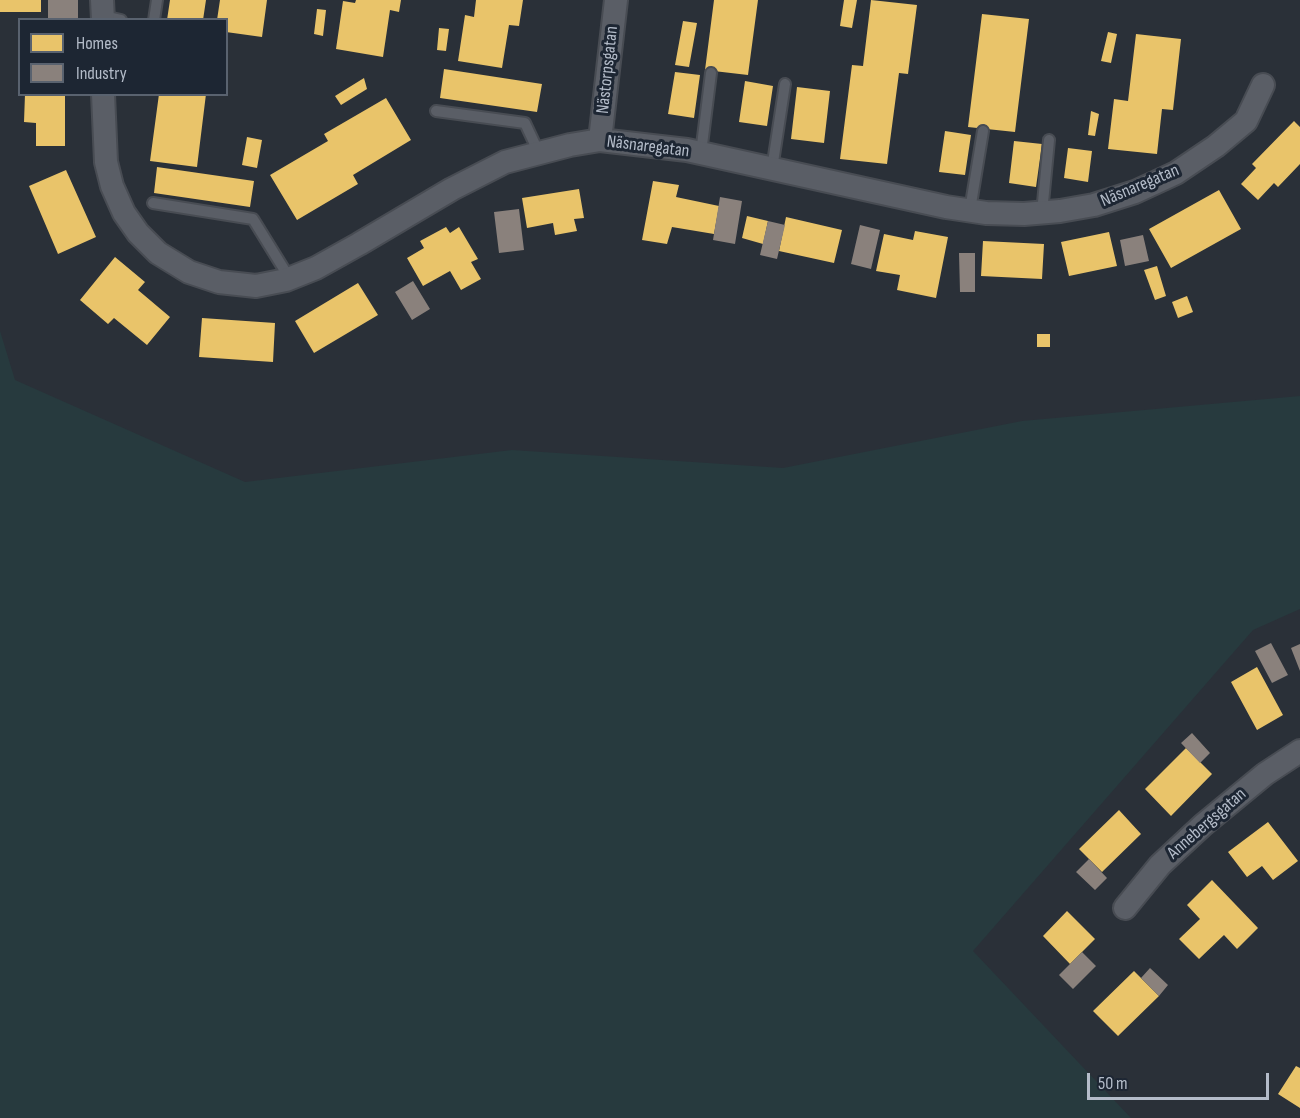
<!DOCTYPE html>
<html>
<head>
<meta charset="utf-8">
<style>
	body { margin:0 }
	#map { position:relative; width:1300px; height:1118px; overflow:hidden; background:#2a3038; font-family:"Sofia Sans Condensed",sans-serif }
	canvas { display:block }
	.legend { position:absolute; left:18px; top:18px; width:210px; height:78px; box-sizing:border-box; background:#1d2633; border:2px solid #59626f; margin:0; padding:8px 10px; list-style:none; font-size:18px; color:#b4bcc9 }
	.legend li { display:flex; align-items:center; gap:12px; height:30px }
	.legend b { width:30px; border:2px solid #59626f }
	.scale { position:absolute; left:1087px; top:1073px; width:182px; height:27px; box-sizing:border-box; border:3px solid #b4bcc9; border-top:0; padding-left:8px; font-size:18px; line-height:21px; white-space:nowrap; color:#b4bcc9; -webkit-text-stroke:4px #1d2633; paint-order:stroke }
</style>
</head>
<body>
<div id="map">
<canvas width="1300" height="1118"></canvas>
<ul class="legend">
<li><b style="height:16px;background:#e9c46a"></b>Homes</li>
<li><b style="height:16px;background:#8a817c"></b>Industry</li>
</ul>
<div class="scale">50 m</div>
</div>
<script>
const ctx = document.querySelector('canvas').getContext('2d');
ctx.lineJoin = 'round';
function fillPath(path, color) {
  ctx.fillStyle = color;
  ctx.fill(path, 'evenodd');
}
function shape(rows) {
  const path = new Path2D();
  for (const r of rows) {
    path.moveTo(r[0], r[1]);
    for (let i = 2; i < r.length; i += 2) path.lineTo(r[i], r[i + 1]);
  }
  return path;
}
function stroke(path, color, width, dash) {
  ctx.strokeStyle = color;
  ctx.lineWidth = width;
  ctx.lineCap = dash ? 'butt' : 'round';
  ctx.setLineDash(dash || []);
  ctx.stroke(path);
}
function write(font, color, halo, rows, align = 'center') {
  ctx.font = font + ' "Sofia Sans Condensed",sans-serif';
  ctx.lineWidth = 6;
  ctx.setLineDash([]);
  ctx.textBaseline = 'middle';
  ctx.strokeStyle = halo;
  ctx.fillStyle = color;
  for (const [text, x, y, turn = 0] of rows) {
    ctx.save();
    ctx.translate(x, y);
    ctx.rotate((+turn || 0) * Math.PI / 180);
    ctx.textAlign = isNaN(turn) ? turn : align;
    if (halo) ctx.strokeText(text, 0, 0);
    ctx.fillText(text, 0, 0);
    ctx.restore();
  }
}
fillPath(shape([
	[0,331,15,380,245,482,512,450,783,468,1022,421,1300,396,1300,609,1253,630,973,951,1131,1118,0,1118]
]), '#273a3e');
fillPath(shape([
	[0,0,41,0,41,12,0,12],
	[170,0,206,0,203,20,167,20],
	[220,0,267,0,262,37,226,32,226,20,217,20],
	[356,0,401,0,399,12,390,10,383,57,336,49,343,1,355,3],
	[476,0,523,0,519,26,509,25,502,68,458,61,465,15,474,17],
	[714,0,758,0,748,75,705,70],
	[844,0,857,0,852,28,840,26],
	[871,0,917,5,908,74,899,73,887,164,840,159,852,65,863,66],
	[317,9,326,10,323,36,314,34],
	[982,14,1029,19,1015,132,968,127],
	[683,21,697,23,689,67,675,65],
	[439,28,449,29,446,51,437,50],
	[1108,32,1117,34,1111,63,1101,61],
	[1136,34,1181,39,1173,110,1162,109,1157,154,1108,149,1114,99,1128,101],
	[444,69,542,84,537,112,440,98],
	[675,72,700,75,694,118,668,114],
	[364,78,367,89,341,105,335,96],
	[745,81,773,86,767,126,739,122],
	[797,87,830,91,824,143,791,139],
	[25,94,65,94,65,146,36,146,36,123,24,122],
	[159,94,206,94,197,167,150,161],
	[386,98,411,140,353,175,358,184,297,220,270,175,328,141,324,134],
	[1091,111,1099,114,1095,136,1088,135],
	[1294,121,1300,127,1300,164,1278,187,1274,183,1258,200,1241,184,1256,168,1252,164],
	[945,131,971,135,965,175,939,172],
	[247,137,262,140,257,168,242,165],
	[1014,141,1042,144,1036,187,1009,183],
	[1068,148,1092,151,1088,182,1064,178],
	[157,167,254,181,250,207,154,193],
	[66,170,96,237,58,254,29,186],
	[653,181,679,185,676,197,719,206,714,234,672,227,667,244,642,240],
	[579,189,584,218,574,219,577,231,555,235,553,223,527,228,522,198],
	[1219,190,1241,229,1171,268,1149,229],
	[747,216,768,221,763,244,742,238],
	[786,217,842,230,834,263,779,251],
	[446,227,450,233,459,227,478,259,471,262,481,279,461,290,450,271,423,286,407,258,424,248,420,241],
	[915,231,948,237,936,298,897,290,900,275,876,271,884,234,913,240],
	[1109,232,1117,266,1069,276,1061,242],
	[983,241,1044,244,1042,279,981,276],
	[115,257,145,282,138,290,170,317,147,345,114,318,108,324,80,300],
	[1157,266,1166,296,1155,300,1144,270],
	[358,283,378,315,314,353,295,321],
	[1187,296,1193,312,1178,318,1172,302],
	[202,318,275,323,273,362,199,357],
	[1037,334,1050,334,1050,347,1037,347],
	[1257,667,1283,715,1257,730,1231,682],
	[1186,748,1212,774,1171,816,1145,789],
	[1119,810,1141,834,1102,872,1079,849],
	[1268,822,1298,861,1273,880,1262,866,1247,877,1228,852],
	[1212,880,1258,928,1237,949,1224,935,1199,959,1179,939,1200,919,1187,905],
	[1067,911,1095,939,1070,964,1043,936],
	[1134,971,1159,996,1118,1036,1093,1011],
	[1296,1066,1300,1068,1300,1108,1278,1094]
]), '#e9c46a');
fillPath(shape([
	[48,0,78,0,78,20,48,20],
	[720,197,742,201,735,244,713,240],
	[519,209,524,250,499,253,494,212],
	[768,221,785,225,777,259,760,255],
	[860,225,880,230,871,269,851,264],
	[1143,235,1149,261,1125,266,1120,240],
	[959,253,975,253,975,292,960,292],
	[413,281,430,309,412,320,395,292],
	[1271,643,1288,675,1272,683,1255,651],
	[1300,644,1300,671,1291,648],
	[1192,733,1210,753,1200,763,1181,743],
	[1089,859,1107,878,1095,890,1076,872],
	[1082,952,1096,966,1073,989,1059,975],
	[1150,968,1168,985,1159,996,1141,978]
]), '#8a817c');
const lane = shape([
	[103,16,121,20],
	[154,20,157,0],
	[436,111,525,123,539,153],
	[701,153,711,73],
	[772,169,785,84],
	[153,203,253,219,290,279],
	[970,210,983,131],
	[1042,213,1049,140]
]);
const street = shape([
	[102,0,103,20],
	[103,94,106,162,112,186,124,213,138,233,158,253,189,272,219,282,256,286,286,280,316,268,359,244,452,189,505,162,570,145,600,140,687,150,946,207,986,213,1024,214,1060,211,1094,205,1135,192,1176,173,1216,146,1246,121,1263,85],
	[600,140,616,0],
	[1125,908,1160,865,1203,825,1265,774,1300,751]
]);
stroke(lane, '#484c53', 14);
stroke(street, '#484c53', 26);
stroke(lane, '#5a5e66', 10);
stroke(street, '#5a5e66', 22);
write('18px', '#b4bcc9', '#1d2633', [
	["Nästorpsgatan",608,70,-84],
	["Näsnaregatan",648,147,7],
	["Näsnaregatan",1140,186,-23],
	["Annebergsgatan",1207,824,-41]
]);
</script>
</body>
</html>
